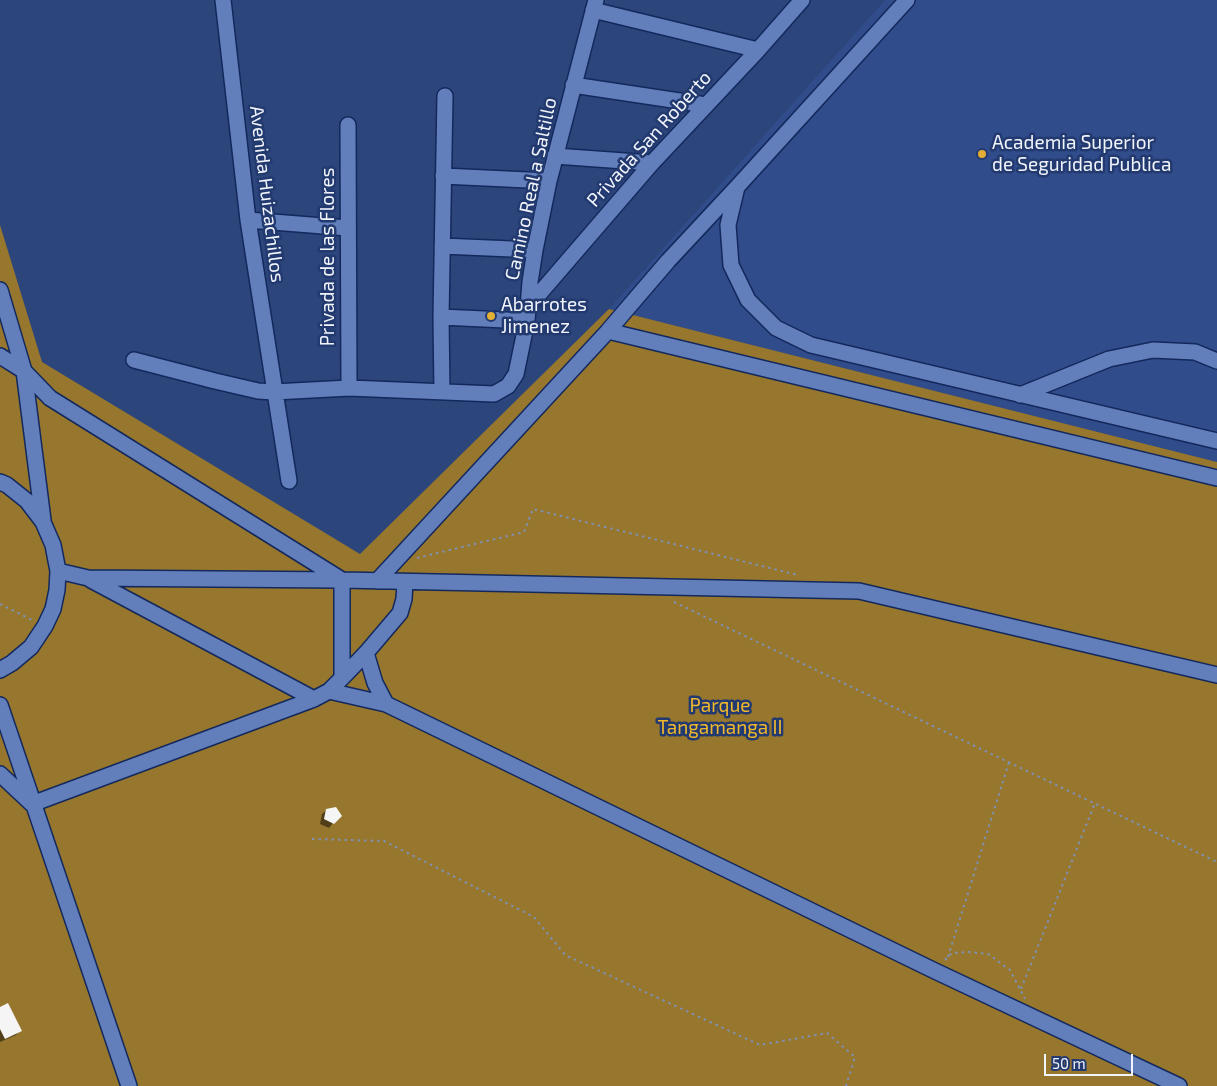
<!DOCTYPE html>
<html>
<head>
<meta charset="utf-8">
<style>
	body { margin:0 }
	#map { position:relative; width:1217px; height:1086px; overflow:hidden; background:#2c457b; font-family:"Exo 2",sans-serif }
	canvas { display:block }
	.scale { position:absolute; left:1044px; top:1054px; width:89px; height:22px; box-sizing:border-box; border:2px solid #f1f4fb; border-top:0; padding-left:6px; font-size:15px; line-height:18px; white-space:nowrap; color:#f1f4fb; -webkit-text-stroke:4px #223a6f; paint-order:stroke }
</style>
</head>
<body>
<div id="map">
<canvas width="1217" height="1086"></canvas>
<div class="scale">50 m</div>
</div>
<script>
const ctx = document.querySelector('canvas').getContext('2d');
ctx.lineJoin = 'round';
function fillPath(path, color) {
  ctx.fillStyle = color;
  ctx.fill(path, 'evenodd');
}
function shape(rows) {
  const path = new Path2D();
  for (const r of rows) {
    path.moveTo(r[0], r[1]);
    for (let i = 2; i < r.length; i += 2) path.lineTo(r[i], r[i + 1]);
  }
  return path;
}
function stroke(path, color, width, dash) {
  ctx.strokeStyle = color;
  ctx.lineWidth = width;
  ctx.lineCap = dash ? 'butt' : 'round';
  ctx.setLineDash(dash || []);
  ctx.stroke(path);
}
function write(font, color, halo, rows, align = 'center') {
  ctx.font = font + ' "Exo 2",sans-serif';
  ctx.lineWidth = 5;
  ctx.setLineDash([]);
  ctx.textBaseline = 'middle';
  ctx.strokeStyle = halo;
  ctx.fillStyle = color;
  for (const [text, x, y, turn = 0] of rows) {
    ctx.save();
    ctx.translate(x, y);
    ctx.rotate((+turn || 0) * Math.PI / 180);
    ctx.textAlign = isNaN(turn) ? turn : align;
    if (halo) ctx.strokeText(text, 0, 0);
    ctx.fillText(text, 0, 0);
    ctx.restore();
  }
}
fillPath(shape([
	[885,0,1217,0,1217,462,609,309]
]), '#314c8a');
fillPath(shape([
	[0,225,42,362,360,554,609,309,1217,462,1217,1086,0,1086]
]), '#97762d');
fillPath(shape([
	[327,810,333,823,329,828,320,824,322,814],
	[0,1008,20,1030,16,1035,0,1042]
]), '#0007');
fillPath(shape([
	[336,807,342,816,334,824,324,819,326,809],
	[8,1003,22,1031,5,1039,0,1029,0,1007]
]), '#f5f5f5');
const minor = shape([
	[223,0,248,220,289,481],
	[593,10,758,50],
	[573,85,706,105],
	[348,125,349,388],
	[555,156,652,163],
	[443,176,549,181],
	[737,187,728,225,731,265,748,300,776,328,811,345,1217,441],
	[248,220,348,228],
	[442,246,535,250],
	[0,290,24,371,50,398,342,580,859,591,1217,675],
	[528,307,652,163,758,50,802,0],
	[441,317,527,321],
	[608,331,668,261,737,187,907,0],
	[0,356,24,371,43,520],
	[134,360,215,381,258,391,274,392,349,388,494,394,508,386,516,374,527,321,530,282,535,250,549,181,596,0],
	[442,392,441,317,445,96],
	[1020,395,1109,359,1153,350,1195,352,1217,361],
	[0,482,7,485,27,501,43,522,53,545,58,571,57,590,53,609,45,626,31,647,12,663,0,670],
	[58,571,88,578,342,580,342,678],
	[91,580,314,699],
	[377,581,608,331,1217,478],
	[366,653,375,683,386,704],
	[329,691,386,704,935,971,1179,1086],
	[0,705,129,1086],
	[0,774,32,804,314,699,329,691,342,678,366,653,400,613,404,599,405,582]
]);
stroke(minor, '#13295d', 18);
stroke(shape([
	[417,558,524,532,533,509,798,575],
	[674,602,1217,862],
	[0,604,34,621],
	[312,839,384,841,534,917,565,955,760,1045,827,1033,855,1057,846,1086],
	[948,957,1009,762],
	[945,960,952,953,969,952,988,954,1010,970,1025,999],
	[1021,989,1095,803]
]), '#8090b2', 2, [2.5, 4]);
stroke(minor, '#637fbb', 15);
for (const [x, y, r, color] of [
	[982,154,5,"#e3ae34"],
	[491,316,5,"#e3ae34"]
]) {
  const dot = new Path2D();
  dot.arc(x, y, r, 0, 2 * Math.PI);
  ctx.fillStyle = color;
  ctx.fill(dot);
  stroke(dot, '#223a6f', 2);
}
write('19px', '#f1f4fb', '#223a6f', [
	["Privada San Roberto",649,139,-48],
	["Camino Real a Saltillo",531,189,-78],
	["Avenida Huizachillos",267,194,83],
	["Privada de las Flores",328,257,-90]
]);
write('19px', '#f1f4fb', '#223a6f', [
	["Academia Superior",992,143],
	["de Seguridad Publica",992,165],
	["Abarrotes",501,305],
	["Jimenez",501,327]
], 'left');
write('19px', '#f1b82c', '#223a6f', [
	["Parque",720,706],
	["Tangamanga II",720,728]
]);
</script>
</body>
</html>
